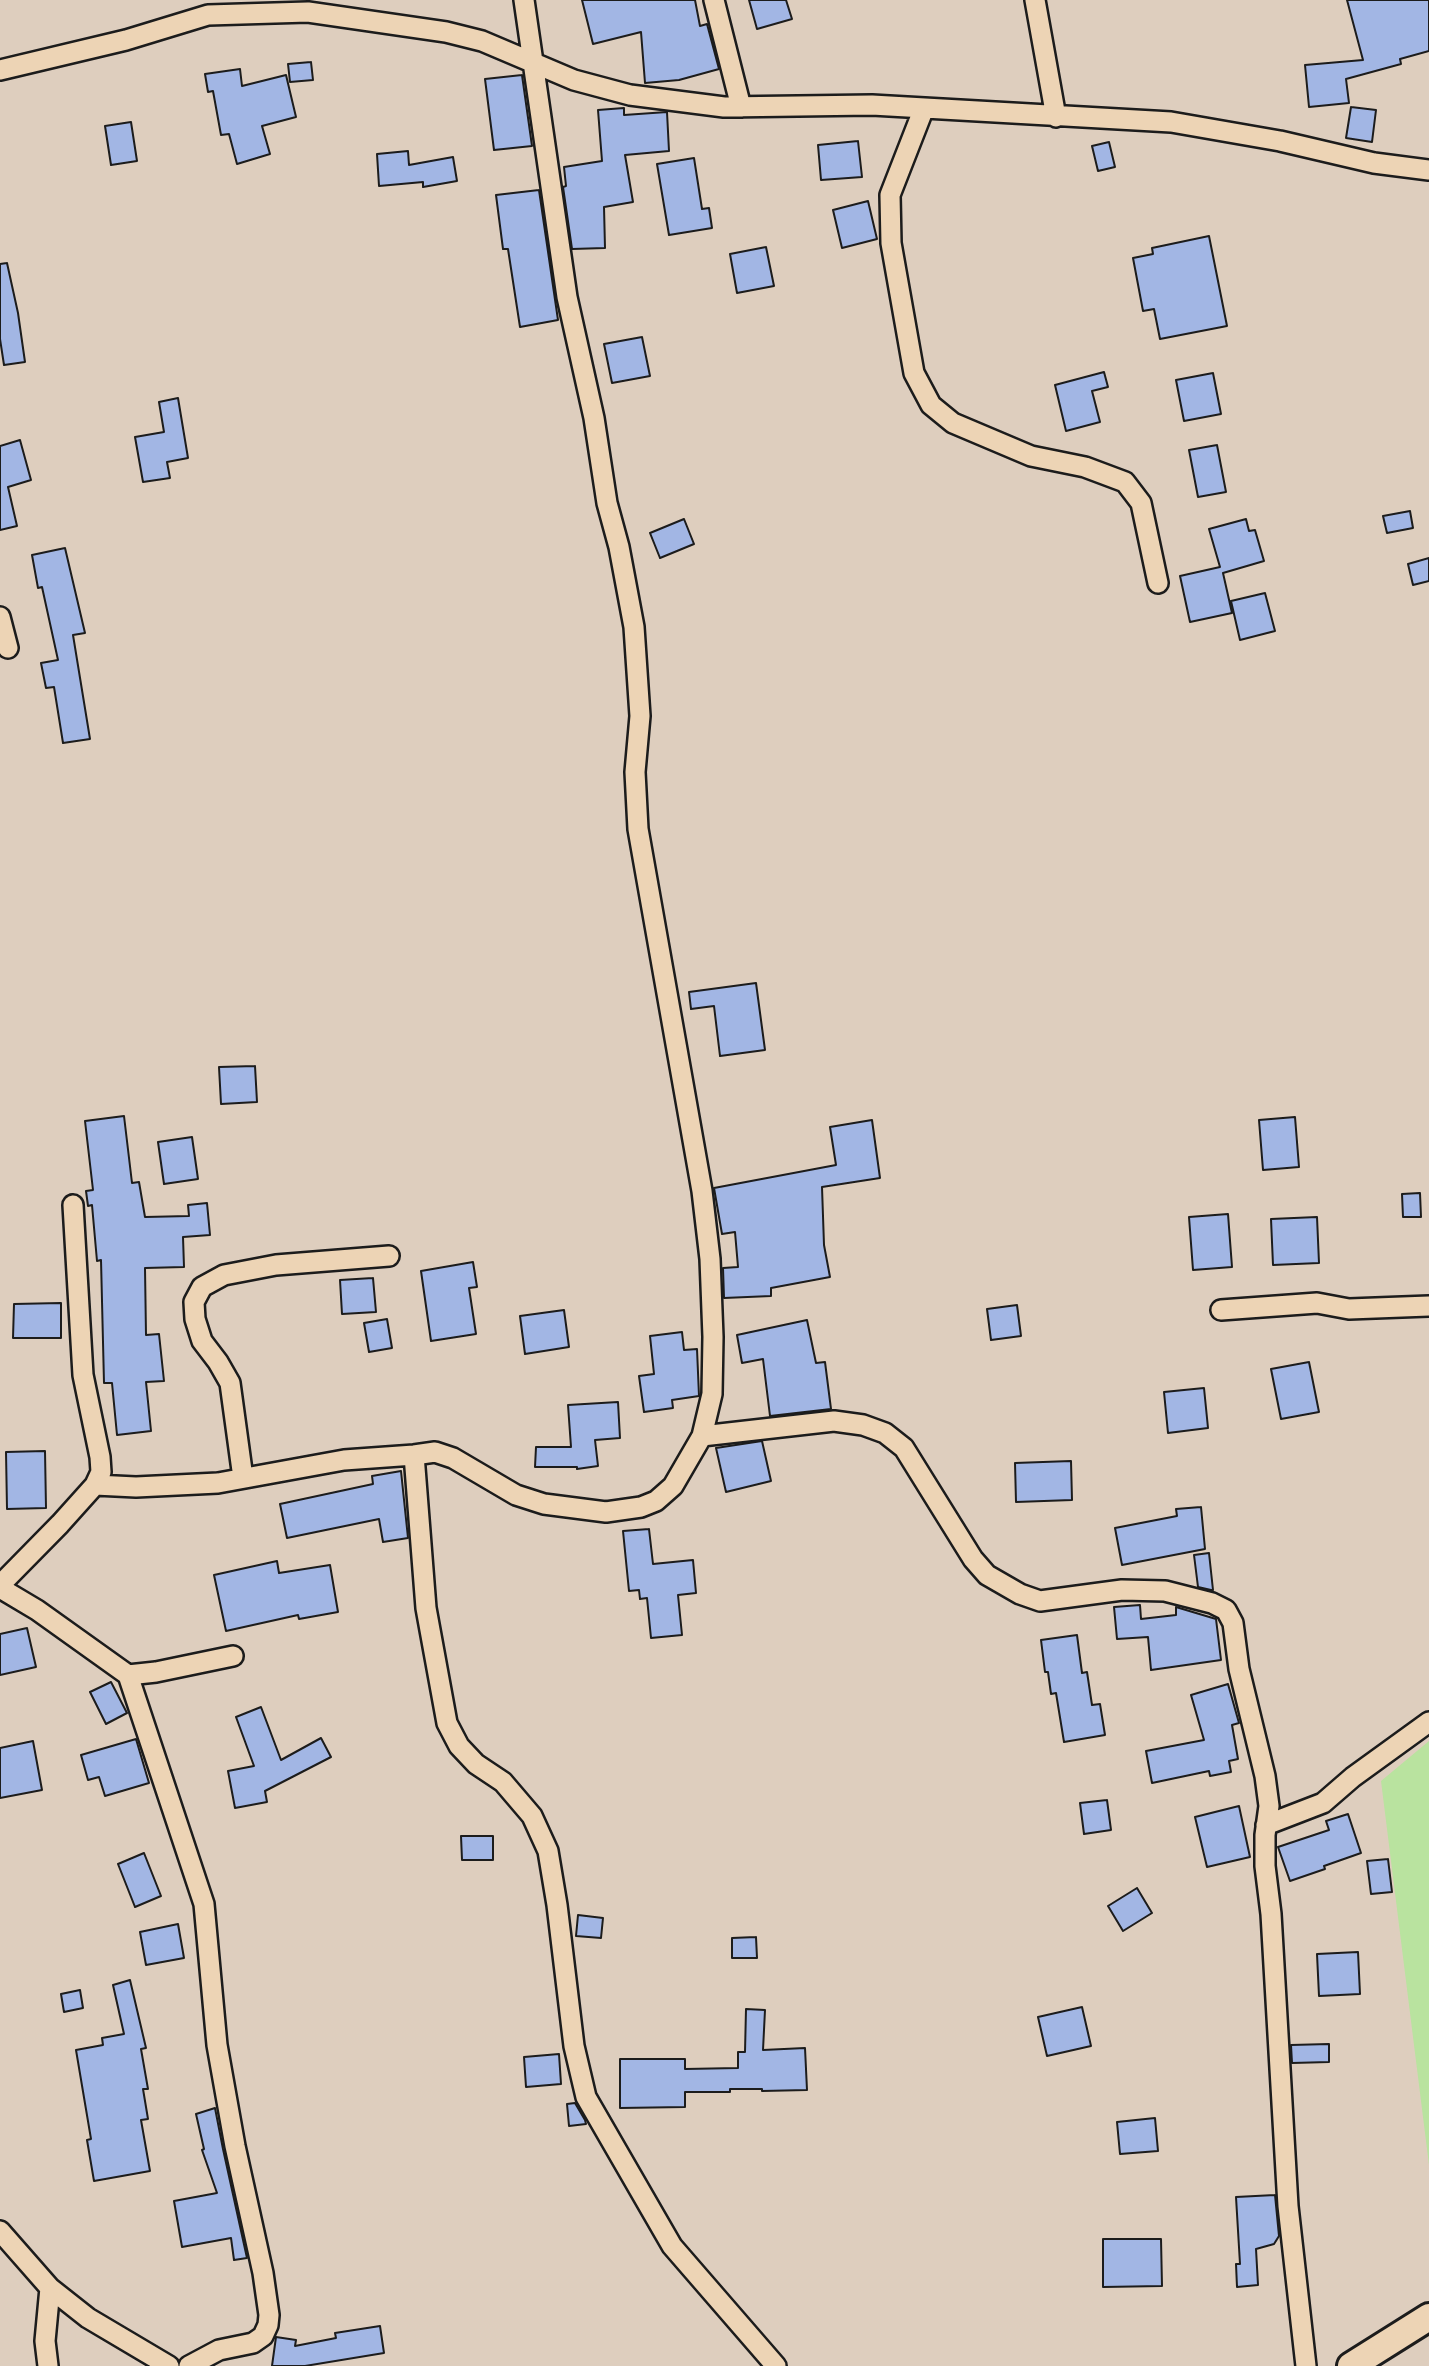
<!DOCTYPE html>
<html>
<head>
<meta charset="utf-8">
<style>
	body { margin:0 }
	canvas { display:block; background:#decebe }
</style>
</head>
<body>
<canvas width="1429" height="2366"></canvas>
<script>
const ctx = document.querySelector('canvas').getContext('2d');
ctx.lineJoin = 'round';
function fillPath(path, color) {
  ctx.fillStyle = color;
  ctx.fill(path, 'evenodd');
}
function shape(rows) {
  const path = new Path2D();
  for (const r of rows) {
    path.moveTo(r[0], r[1]);
    for (let i = 2; i < r.length; i += 2) path.lineTo(r[i], r[i + 1]);
  }
  return path;
}
function stroke(path, color, width, dash) {
  ctx.strokeStyle = color;
  ctx.lineWidth = width;
  ctx.lineCap = dash ? 'butt' : 'round';
  ctx.setLineDash(dash || []);
  ctx.stroke(path);
}
fillPath(shape([
	[1429,1741,1429,2165,1381,1781]
]), '#b9e39f');
const building = shape([
	[582,0,695,0,700,26,707,24,719,69,679,80,645,83,641,32,593,44,582,0],
	[749,0,786,0,792,19,757,29,749,0],
	[1347,0,1429,0,1429,51,1400,59,1401,64,1346,79,1349,103,1309,107,1305,65,1363,60,1347,0],
	[311,62,313,80,290,82,288,64,311,62],
	[240,69,242,86,286,75,296,117,262,126,270,154,237,164,229,134,221,135,213,91,208,92,205,74,240,69],
	[522,75,532,146,494,150,485,79,522,75],
	[1351,107,1376,110,1372,142,1346,138,1351,107],
	[624,108,624,115,667,112,669,151,625,155,633,202,604,207,605,248,572,249,563,187,566,186,564,167,602,161,598,110,624,108],
	[131,122,137,161,111,165,105,126,131,122],
	[858,141,862,177,821,180,818,145,858,141],
	[1109,142,1115,167,1098,171,1092,146,1109,142],
	[408,151,409,165,453,157,457,181,423,187,423,182,379,186,377,154,408,151],
	[694,158,702,209,709,208,712,228,669,235,657,164,694,158],
	[539,190,558,320,520,327,508,249,503,249,496,195,539,190],
	[868,201,877,239,842,248,833,210,868,201],
	[1209,236,1227,326,1160,339,1154,309,1143,311,1133,258,1153,254,1152,248,1209,236],
	[766,247,774,286,737,293,730,254,766,247],
	[7,263,18,313,25,362,4,365,0,339,0,264,7,263],
	[642,337,650,376,612,383,604,344,642,337],
	[1104,372,1108,387,1092,391,1100,422,1066,431,1055,385,1104,372],
	[1213,373,1221,414,1184,421,1176,380,1213,373],
	[178,398,188,458,167,462,170,478,143,482,135,437,164,432,159,402,178,398],
	[20,440,31,480,8,487,17,526,0,530,0,446,20,440],
	[1217,445,1226,492,1198,497,1189,450,1217,445],
	[1410,511,1413,528,1387,533,1383,516,1410,511],
	[684,519,694,544,660,558,650,533,684,519],
	[1246,519,1249,531,1255,530,1264,561,1223,573,1232,613,1190,622,1180,576,1220,567,1209,529,1246,519],
	[65,548,85,633,73,635,90,739,63,743,54,687,46,688,41,663,58,660,42,587,38,588,32,555,65,548],
	[1429,558,1429,581,1413,585,1408,564,1429,558],
	[1265,593,1275,631,1240,640,1231,601,1265,593],
	[756,983,765,1050,720,1056,714,1006,691,1009,689,992,756,983],
	[255,1066,257,1102,221,1104,219,1067,255,1066],
	[124,1116,132,1183,139,1182,145,1217,189,1216,188,1205,207,1203,210,1235,183,1237,184,1267,145,1268,146,1335,159,1334,164,1381,146,1382,151,1431,117,1435,112,1383,104,1383,101,1260,97,1261,92,1205,88,1206,86,1191,93,1190,85,1121,124,1116],
	[1295,1117,1299,1167,1263,1170,1259,1120,1295,1117],
	[872,1120,880,1178,822,1187,824,1245,830,1277,771,1288,771,1296,724,1298,723,1268,738,1267,735,1232,722,1234,714,1188,836,1165,830,1127,872,1120],
	[192,1137,198,1179,164,1184,158,1142,192,1137],
	[1420,1193,1421,1217,1403,1217,1402,1194,1420,1193],
	[1228,1214,1232,1267,1193,1270,1189,1217,1228,1214],
	[1317,1217,1319,1263,1273,1265,1271,1219,1317,1217],
	[473,1262,477,1287,469,1288,476,1334,431,1341,421,1271,473,1262],
	[373,1278,376,1312,342,1314,340,1280,373,1278],
	[61,1303,61,1338,13,1338,14,1304,61,1303],
	[1017,1305,1021,1336,991,1340,987,1309,1017,1305],
	[564,1310,569,1347,525,1354,520,1316,564,1310],
	[387,1319,392,1348,369,1352,364,1323,387,1319],
	[807,1320,816,1363,825,1362,831,1409,770,1416,763,1359,742,1363,737,1335,807,1320],
	[682,1332,684,1350,697,1349,699,1396,672,1400,673,1408,644,1412,639,1376,654,1374,650,1336,682,1332],
	[1309,1362,1319,1412,1281,1419,1271,1369,1309,1362],
	[1204,1388,1208,1428,1168,1433,1164,1392,1204,1388],
	[618,1402,620,1438,595,1440,598,1466,577,1469,577,1467,535,1467,536,1447,571,1447,568,1405,618,1402],
	[762,1441,771,1481,726,1492,716,1448,762,1441],
	[45,1451,46,1508,7,1509,6,1452,45,1451],
	[1071,1461,1072,1500,1016,1502,1015,1463,1071,1461],
	[401,1471,408,1538,383,1542,379,1519,287,1538,280,1504,373,1484,372,1476,401,1471],
	[1201,1507,1205,1549,1122,1565,1115,1528,1177,1516,1176,1509,1201,1507],
	[649,1529,653,1564,693,1560,696,1593,678,1595,682,1635,651,1638,647,1598,640,1599,639,1590,629,1591,623,1531,649,1529],
	[1209,1553,1213,1590,1211,1590,1198,1587,1194,1555,1209,1553],
	[277,1561,279,1573,330,1565,338,1612,299,1619,298,1615,226,1631,214,1575,277,1561],
	[1140,1605,1141,1619,1176,1615,1176,1607,1216,1619,1221,1660,1151,1670,1148,1637,1117,1639,1114,1607,1140,1605],
	[27,1628,36,1667,0,1675,0,1634,27,1628],
	[1077,1635,1082,1673,1087,1672,1092,1705,1100,1704,1105,1735,1064,1742,1056,1693,1051,1694,1048,1672,1045,1672,1041,1640,1077,1635],
	[111,1682,127,1713,106,1724,90,1692,111,1682],
	[1228,1684,1239,1723,1232,1725,1238,1759,1229,1761,1231,1772,1210,1776,1209,1771,1152,1783,1146,1751,1204,1740,1191,1695,1228,1684],
	[261,1707,281,1760,321,1738,331,1757,265,1791,267,1802,235,1808,228,1771,254,1766,236,1717,261,1707],
	[136,1739,149,1783,105,1796,99,1777,88,1780,81,1755,136,1739],
	[33,1741,42,1790,0,1798,0,1748,33,1741],
	[1107,1800,1111,1830,1084,1834,1080,1803,1107,1800],
	[1239,1806,1250,1857,1207,1867,1195,1817,1239,1806],
	[1348,1814,1361,1853,1324,1866,1325,1869,1290,1881,1278,1847,1329,1830,1326,1821,1348,1814],
	[461,1836,493,1836,493,1860,462,1860,461,1836],
	[144,1853,161,1896,135,1907,118,1864,144,1853],
	[1388,1859,1392,1892,1371,1894,1367,1861,1388,1859],
	[1137,1888,1152,1913,1123,1931,1108,1906,1137,1888],
	[578,1915,603,1918,601,1938,576,1936,578,1915],
	[178,1924,184,1958,146,1965,140,1932,178,1924],
	[756,1937,757,1958,732,1958,732,1938,756,1937],
	[1358,1952,1360,1994,1319,1996,1317,1954,1358,1952],
	[130,1980,146,2048,141,2049,148,2089,143,2089,148,2119,141,2120,150,2171,94,2181,87,2140,91,2139,76,2050,103,2045,102,2038,124,2034,113,1985,130,1980],
	[80,1990,83,2008,64,2012,61,1994,80,1990],
	[1082,2007,1091,2046,1047,2056,1038,2017,1082,2007],
	[746,2009,765,2010,763,2050,805,2048,807,2090,762,2091,762,2089,730,2089,730,2092,685,2092,685,2107,620,2108,620,2059,685,2059,685,2069,738,2068,738,2052,745,2052,746,2009],
	[1329,2044,1329,2062,1292,2063,1291,2045,1329,2044],
	[559,2054,561,2084,526,2087,524,2057,559,2054],
	[575,2103,585,2120,586,2124,569,2126,567,2104,575,2103],
	[215,2108,223,2149,247,2258,234,2260,231,2238,182,2247,174,2201,217,2193,202,2150,204,2149,196,2114,215,2108],
	[1155,2118,1158,2151,1120,2154,1117,2122,1155,2118],
	[1275,2195,1279,2236,1274,2244,1256,2249,1258,2285,1237,2287,1236,2264,1240,2264,1236,2197,1275,2195],
	[1103,2239,1161,2239,1162,2286,1103,2287,1103,2239],
	[380,2326,384,2353,305,2366,272,2366,276,2337,296,2340,295,2346,336,2338,335,2333,380,2326]
]);
fillPath(building, '#a2b6e4');
stroke(building, '#1c1c1c', 2);
const street = shape([
	[714,0,741,107],
	[1035,0,1056,117],
	[0,70,126,40,208,15,308,12,446,32,482,41,574,80,630,95,724,107,872,105,1171,122,1280,141,1374,163,1429,170],
	[924,108,890,195,891,243,914,373,931,405,953,423,1031,456,1085,467,1125,482,1141,503,1158,583],
	[0,617,8,648],
	[1221,1310,1317,1303,1349,1309,1429,1306],
	[702,1436,834,1421,863,1425,885,1433,904,1448,973,1559,987,1575,1020,1594,1040,1601,1122,1590,1165,1591,1212,1603,1226,1610,1233,1623,1239,1669,1265,1776,1269,1806,1265,1835,1265,1866,1271,1914,1288,2206,1306,2366],
	[414,1455,426,1608,447,1723,459,1746,476,1764,503,1782,532,1816,548,1851,557,1905,574,2046,586,2097,672,2246,776,2366],
	[243,1478,230,1383,218,1362,202,1341,195,1319,194,1302,202,1287,224,1275,276,1265,389,1256],
	[95,1485,136,1487,218,1483,344,1460,414,1455,435,1452,453,1458,516,1495,544,1504,606,1512,641,1507,656,1501,673,1486,702,1436,712,1394,713,1337,710,1259,702,1191,638,829,635,772,640,716,634,627,619,547,607,503,594,418,567,297,524,0],
	[0,1585,60,1524,95,1485,101,1472,100,1457,83,1375,73,1205],
	[0,1588,37,1610,128,1675,156,1672,233,1656],
	[128,1675,204,1904,217,2045,235,2146,263,2273,269,2315,268,2325,263,2336,253,2343,219,2350,189,2366],
	[1266,1825,1323,1803,1353,1777,1429,1722],
	[0,2231,50,2288,88,2318,169,2366],
	[48,2366,45,2341,50,2288]
]);
const secondary = shape([
	[1351,2366,1429,2317]
]);
stroke(street, '#1c1c1c', 24);
stroke(secondary, '#1c1c1c', 32);
stroke(street, '#edd4b5', 19);
stroke(secondary, '#edd4b5', 26);
</script>
</body>
</html>
